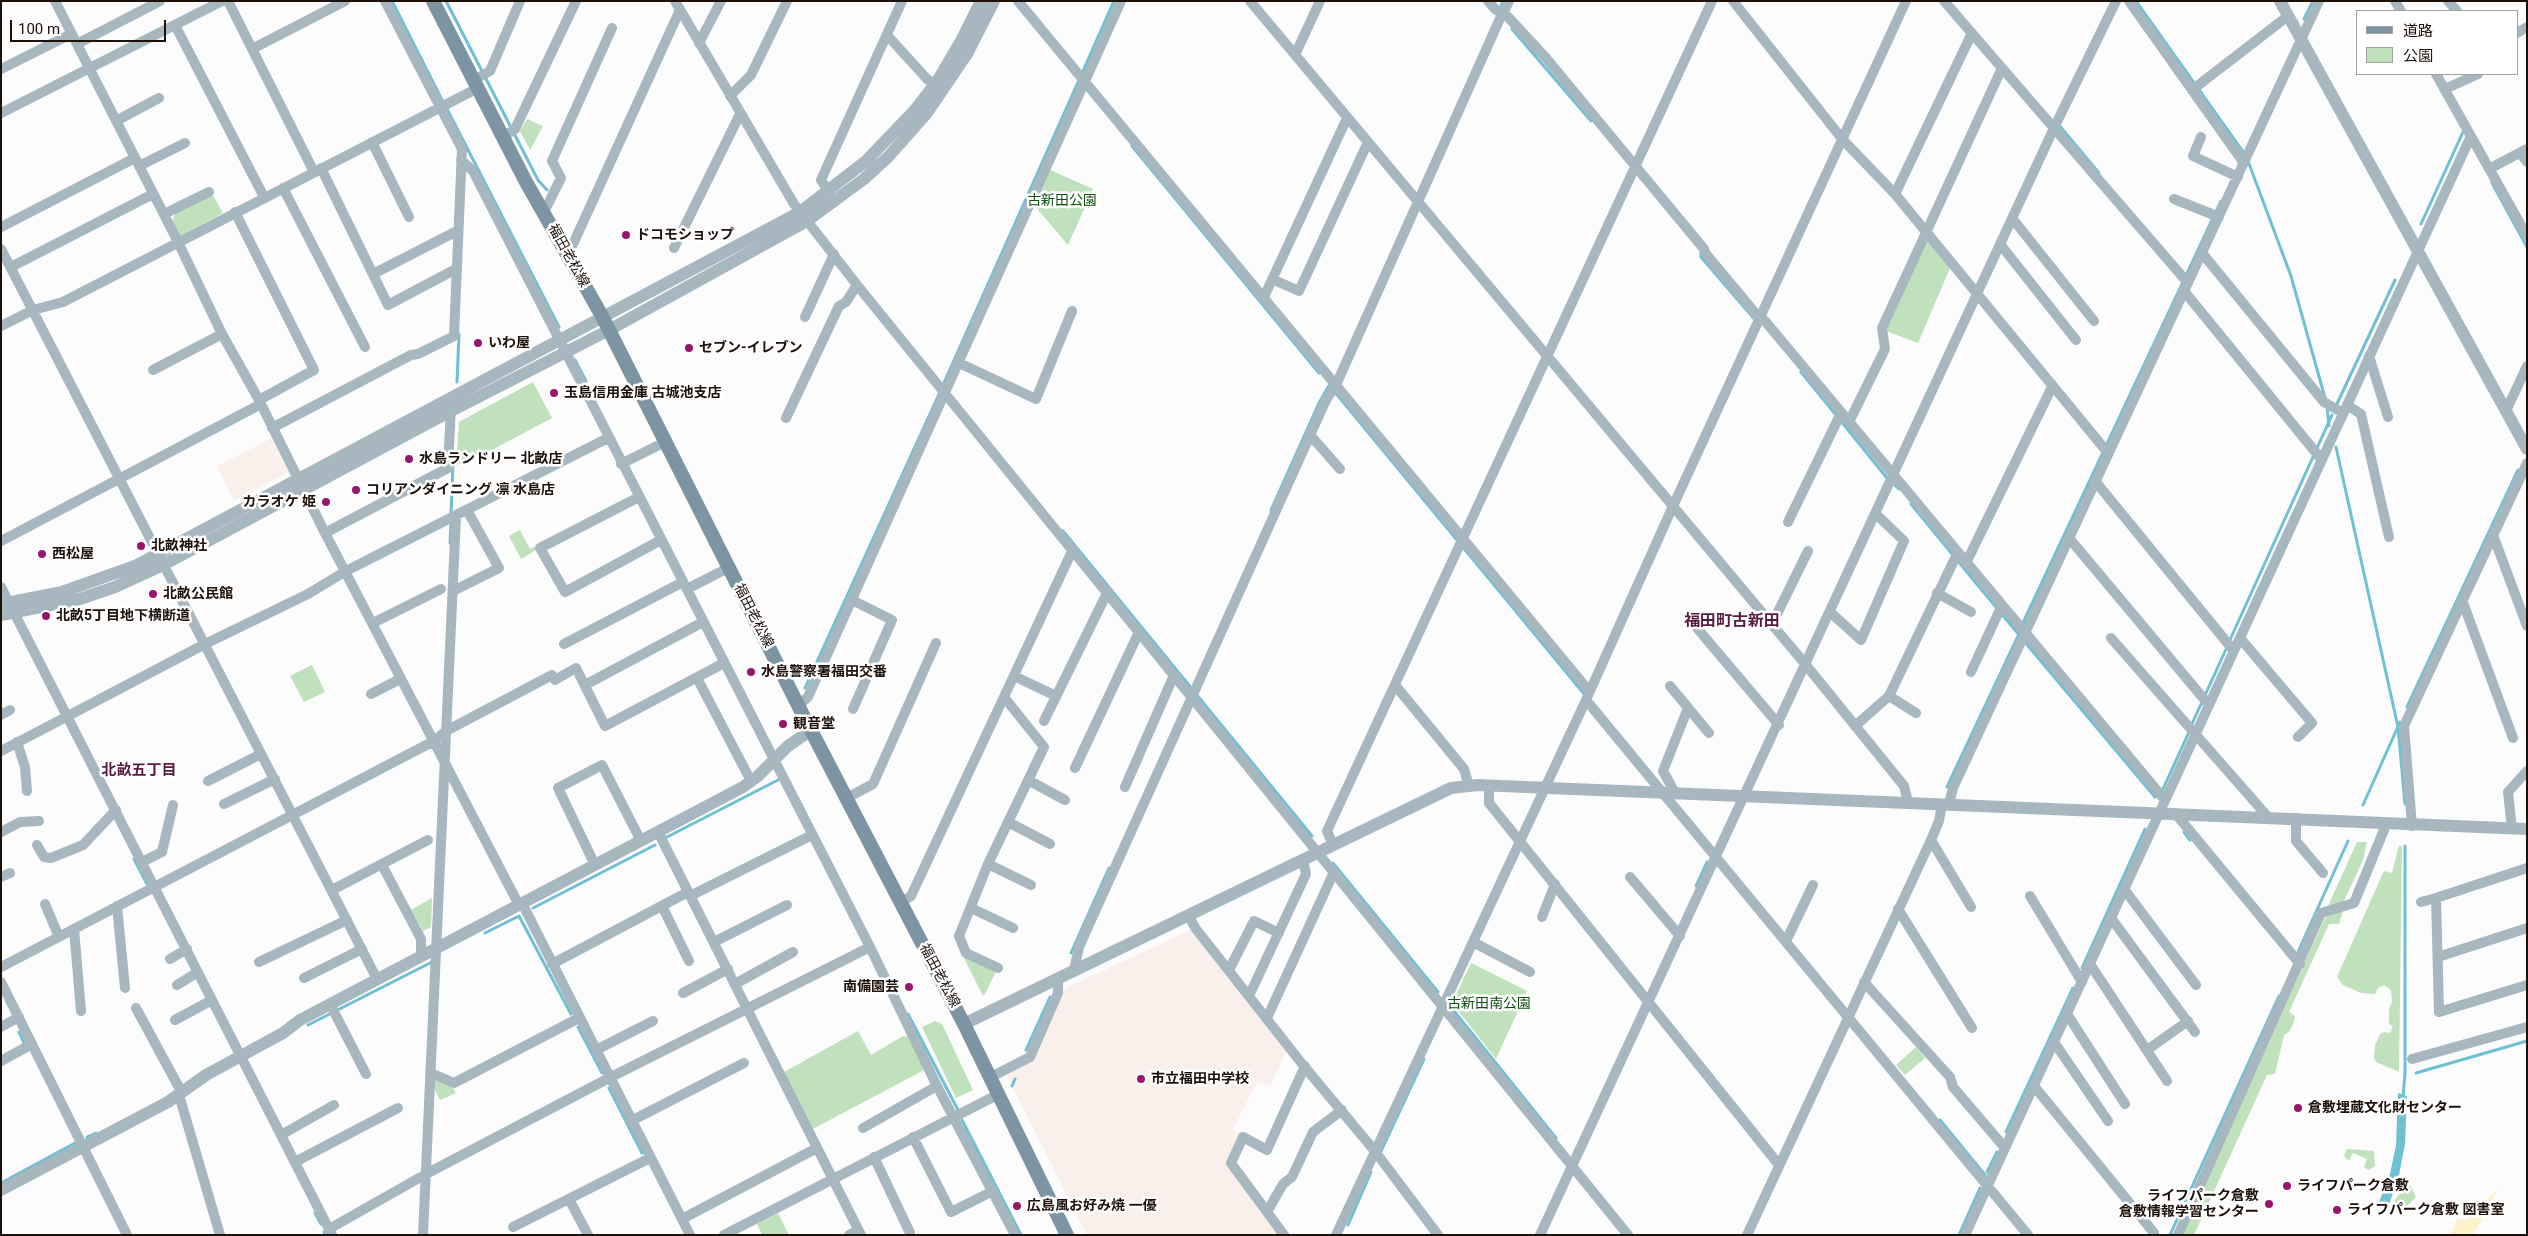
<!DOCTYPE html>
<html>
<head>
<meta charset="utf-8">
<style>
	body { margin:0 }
	#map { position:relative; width:2528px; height:1236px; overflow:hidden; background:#fcfcfc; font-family:Roboto,"Noto Sans JP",sans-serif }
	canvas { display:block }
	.frame { position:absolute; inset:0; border:2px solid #1d110a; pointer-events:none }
	.legend { position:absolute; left:2356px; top:10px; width:162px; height:65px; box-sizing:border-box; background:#fff; border:1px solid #a5a09d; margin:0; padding:6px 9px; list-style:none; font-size:15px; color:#1d110a }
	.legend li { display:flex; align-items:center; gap:10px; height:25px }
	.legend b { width:25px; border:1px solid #a5a09d }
	.scale { position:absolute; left:10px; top:20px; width:156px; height:22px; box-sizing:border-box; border:2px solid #1d110a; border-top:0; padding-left:6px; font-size:15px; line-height:18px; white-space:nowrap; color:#1d110a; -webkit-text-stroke:4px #fff; paint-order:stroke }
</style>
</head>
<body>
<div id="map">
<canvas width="2528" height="1236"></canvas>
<div class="frame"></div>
<ul class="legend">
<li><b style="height:6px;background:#7d95a2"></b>道路</li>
<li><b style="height:14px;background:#bfe1bc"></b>公園</li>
</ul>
<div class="scale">100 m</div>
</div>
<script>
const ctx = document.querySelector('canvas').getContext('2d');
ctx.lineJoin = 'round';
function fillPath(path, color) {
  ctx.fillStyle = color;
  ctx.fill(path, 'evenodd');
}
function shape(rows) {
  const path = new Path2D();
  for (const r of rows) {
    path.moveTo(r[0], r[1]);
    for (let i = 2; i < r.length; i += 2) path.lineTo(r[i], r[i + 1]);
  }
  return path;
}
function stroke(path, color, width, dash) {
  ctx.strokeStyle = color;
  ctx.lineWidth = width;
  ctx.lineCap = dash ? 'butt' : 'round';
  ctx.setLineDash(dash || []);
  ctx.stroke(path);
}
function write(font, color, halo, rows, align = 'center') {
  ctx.font = font + ' Roboto,"Noto Sans JP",sans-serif';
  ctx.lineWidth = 5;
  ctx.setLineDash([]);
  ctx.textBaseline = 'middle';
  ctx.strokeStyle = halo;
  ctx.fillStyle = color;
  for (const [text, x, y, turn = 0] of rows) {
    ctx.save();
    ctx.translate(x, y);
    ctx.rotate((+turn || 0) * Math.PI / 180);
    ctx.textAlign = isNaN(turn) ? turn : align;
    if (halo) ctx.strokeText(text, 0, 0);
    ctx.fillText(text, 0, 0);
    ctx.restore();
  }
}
fillPath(shape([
	[272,438,289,472,234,501,217,466],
	[1192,929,1287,1050,1270,1086,1260,1083,1254,1088,1233,1130,1242,1134,1228,1165,1280,1235,1087,1235,1006,1074,1032,1061,1062,990]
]), '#f9f0eb');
fillPath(shape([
	[527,119,543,126,530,150,520,131],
	[1050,170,1093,189,1068,245,1034,205],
	[212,194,223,213,179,237,173,221,175,212],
	[1927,239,1950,268,1918,343,1886,331],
	[533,382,552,418,471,461,456,465,459,422],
	[520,530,530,549,534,547,536,550,521,559,509,536],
	[312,665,325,692,304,702,290,676],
	[2357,842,2367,842,2363,860,2343,903,2328,906],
	[2399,846,2402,846,2399,1072,2376,1062,2374,1058,2375,1046,2380,1034,2384,1032,2390,1033,2393,1026,2389,1024,2389,1009,2392,1002,2391,990,2384,985,2378,988,2375,994,2361,993,2343,985,2337,977,2383,873,2385,871,2392,873],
	[432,898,431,927,423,931,411,910],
	[2344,908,2339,924,2329,924,2289,1012,2295,1016,2294,1022,2289,1032,2284,1035,2275,1074,2267,1075,2194,1235,2182,1235,2323,922,2330,912],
	[963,956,996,971,985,994,983,996],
	[1471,963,1527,991,1496,1059,1452,1003],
	[935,1021,942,1024,973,1090,956,1098,922,1027],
	[858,1031,871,1055,903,1036,910,1037,924,1070,811,1130,784,1072],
	[1916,1047,1925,1058,1905,1075,1896,1065],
	[434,1079,451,1085,456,1093,440,1100,433,1087],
	[2347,1149,2374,1151,2375,1166,2369,1170,2364,1167,2367,1159,2353,1153,2349,1160,2346,1159,2344,1155],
	[2408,1181,2416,1197,2404,1209,2393,1212,2395,1200],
	[778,1213,789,1235,762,1235,757,1224]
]), '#bfe1bc');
fillPath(shape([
	[2499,1188,2473,1235,2450,1235,2456,1222,2454,1220,2467,1219]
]), '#fcf2cc');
fillPath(shape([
	[2398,1093,2407,1096,2405,1144,2399,1175,2389,1205,2379,1202,2390,1174,2396,1145]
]), '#6fc0d4');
stroke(shape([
	[392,1,443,102],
	[446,1,538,180,547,190],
	[2136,1,2244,153],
	[1499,10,1503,1],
	[2304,19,2313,1],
	[1512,29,1591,121],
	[1083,71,1114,1],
	[447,109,559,327],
	[2058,124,2099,173],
	[1132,146,1319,373],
	[2248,161,2291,276,2325,398],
	[2492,183,2527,247],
	[2421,224,2463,132],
	[1701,252,1701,257,1757,322],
	[575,360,586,381],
	[1801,372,1836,415],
	[457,382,459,334],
	[943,385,1079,80],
	[1334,391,1585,695],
	[2327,406,2329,426],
	[2336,406,2395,280],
	[1840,420,1887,478,1899,489],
	[2336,447,2398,727,2405,804],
	[1911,504,1953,555],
	[1271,510,1319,403,1331,382],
	[451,515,453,464],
	[1063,531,1192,689],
	[450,543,451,522],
	[1957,560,2020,636],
	[2022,625,2221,201],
	[2024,641,2155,797],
	[2229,642,2332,415],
	[805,688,940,392],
	[1196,694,1312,836],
	[2407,707,2518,470],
	[2191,726,2227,647],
	[1947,787,2019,634],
	[2163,789,2189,732],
	[2363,805,2400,722],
	[2184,832,2190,840],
	[667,837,778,780],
	[134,859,147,884],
	[1333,863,1438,992],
	[1696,886,1707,862],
	[533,908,655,845],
	[485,933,519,916,571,1014],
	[2298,952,2348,841],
	[1071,953,1109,868],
	[2082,968,2145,829],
	[1450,1006,1556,1138],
	[908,1014,958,1110],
	[308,1025,432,962,432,965],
	[578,1027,602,1073],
	[19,1032,24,1043],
	[1026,1050,1050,997],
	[2416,1073,2527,1041],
	[1012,1086,1015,1079],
	[609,1088,642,1153],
	[2403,1098,2405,1073,2405,846],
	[962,1120,1021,1235],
	[1940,1120,1985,1175],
	[2006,1132,2073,988],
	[87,1137,96,1133],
	[1381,1151,1424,1059],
	[1987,1172,1997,1152],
	[1,1183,75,1143],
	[315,1213,321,1224],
	[1348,1225,1371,1172],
	[324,1232,326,1235],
	[1959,1235,1980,1188],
	[2170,1235,2279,996]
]), '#6fc0d4', 3);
stroke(shape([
	[55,1,178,242,222,334,259,400,325,533,519,905],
	[228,1,314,172],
	[675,1,794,204,857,285,1628,1235],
	[1018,1,1589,691],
	[1250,1,1806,665,1904,786,1908,802],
	[1488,1,1495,9,1508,17,1546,58,1704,249,1706,254,1756,314,1765,321,2165,800],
	[1733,1,1843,140,1895,194,2108,453],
	[1944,1,2188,283],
	[2129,1,2244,163],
	[2395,1,2401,11],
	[2448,1,2457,11],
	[1503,14,1509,1],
	[175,25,264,197],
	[2517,33,2527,27],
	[887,35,927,79,935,84],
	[699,43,721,1],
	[77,44,160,1],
	[252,49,345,1],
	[1295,55,1320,1],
	[1,69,71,34],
	[2436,74,2527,236],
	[474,80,490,71,520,1],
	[2445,89,2478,74],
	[2192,90,2288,16],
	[730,96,751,75,787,1],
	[1,113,222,1],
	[116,121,159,98],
	[503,137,515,129,576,1],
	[2201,137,2193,156,2238,177],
	[372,142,409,217],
	[2520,153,2527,162],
	[461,160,473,171,870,947,937,1086,1015,1235],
	[139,166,185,143],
	[321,168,388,305,456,269],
	[2489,169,2527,149],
	[283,188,365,347],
	[829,192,821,180,902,1],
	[1895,194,1972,33],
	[2174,199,2219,217],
	[235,212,314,370,259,400],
	[544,212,561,178,552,161,612,28],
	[164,214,209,192],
	[2012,218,2094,321],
	[1,227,135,158],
	[2000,244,2076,340],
	[674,248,740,114],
	[1,249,377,979],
	[2202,253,2324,402,2343,413],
	[568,255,679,12],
	[11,267,153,194],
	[373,274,457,231],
	[1272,279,1299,291,1368,142],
	[2184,291,2322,460],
	[1264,297,1347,118],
	[805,317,834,254],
	[1,326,33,310,63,302,478,88],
	[2369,356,2388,417],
	[959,363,1036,399,1072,311],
	[153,370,222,334],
	[2347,405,2361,414,2389,537],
	[2506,411,2527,366],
	[786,418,839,306,846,302,857,285],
	[1849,422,1885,349,1882,328,2002,68],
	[272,428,411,355,418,354,454,336,462,149,385,1],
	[1311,436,1340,469],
	[621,464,665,442],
	[2095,481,2234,651],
	[639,497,540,548,565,592,661,540],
	[1788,522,1841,413],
	[325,533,448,468,451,407],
	[2493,535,2527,626],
	[2069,538,2209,705],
	[1,541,261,404],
	[1966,563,2052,387],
	[1,587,332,1235],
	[687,589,728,568],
	[453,591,499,568,467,510],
	[1937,593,1971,612],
	[852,600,892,620,853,709],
	[2462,600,2513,738],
	[1830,612,1861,640,1904,541,1876,514],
	[373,623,441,589],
	[1772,624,1808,551],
	[1697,628,1779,725],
	[2111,638,2268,817],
	[2240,638,2312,723,2298,737],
	[564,644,683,582],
	[1971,672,2002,605],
	[1014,676,1056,696],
	[697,678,751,781],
	[585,685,703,622],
	[1395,685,1464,769,1469,786],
	[1670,686,1709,733],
	[371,694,400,679],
	[1889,696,1916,713],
	[1586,700,2028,1235],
	[798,706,808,697,1121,1],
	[1,715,10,710],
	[1044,721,1108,591],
	[1855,726,1889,696,1958,552],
	[17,742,25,767,27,791],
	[1,751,205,644,308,594,346,571,608,438],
	[1075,768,1139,632],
	[1028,780,1065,800],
	[208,781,261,754],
	[1489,785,1489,803,1779,1165],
	[1125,787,1174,675],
	[1675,793,1663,771,1688,708],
	[847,798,873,784,936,643],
	[224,804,275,779],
	[1949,804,1953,788,2319,1],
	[2175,813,2300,964],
	[2296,818,2296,841,2323,873],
	[1008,822,1050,844],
	[2412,826,2404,726,2527,463],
	[2512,829,2508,792,2527,771],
	[1,832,20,822,39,821],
	[658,832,861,1235],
	[1931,840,1971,907],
	[37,845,44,857,51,858,83,845,116,810],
	[1333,845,1327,831,1712,1],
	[142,862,162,852,173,805],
	[988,864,1031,885],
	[382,865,421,939,421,956],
	[595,865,558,788,602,765,641,841],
	[2527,868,2436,898,2439,1012,2527,985],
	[1,877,10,873],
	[1630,877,1680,936],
	[2124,889,2196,985],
	[332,890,428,840],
	[690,896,812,835],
	[2030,896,2082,982],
	[2421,902,2436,898],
	[522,903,690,1235],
	[900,903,911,896,1073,549],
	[45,904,59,937],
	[117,906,125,988],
	[662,906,689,961],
	[971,908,1013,928],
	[1898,909,1972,1028],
	[1188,915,1196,929,1303,1065,1374,1150,1438,1235],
	[1542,917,1555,884],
	[2111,918,2195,1032],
	[74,929,81,1011],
	[1786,941,1813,885],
	[714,942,787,905],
	[1473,942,1530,972],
	[2438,957,2527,928],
	[170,959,187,949],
	[259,962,347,920],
	[552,964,688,892],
	[2090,964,2167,1081],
	[1,967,434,741,446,731,552,675,555,680,576,668,605,726,724,663],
	[998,968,966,953,959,936,988,864,1044,747,1004,697],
	[1074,970,1079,947,1326,400,1336,385,1502,14],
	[1229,970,1254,921,1279,933],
	[304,978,362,949],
	[1,982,127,1235],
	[1864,982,1950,1077,1953,1087,2005,1148],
	[735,984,793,952],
	[177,985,198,972],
	[683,993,728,969],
	[1249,996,1306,874,1303,860],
	[330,1004,366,1074],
	[136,1008,182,1093],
	[2067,1014,2125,1104],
	[1267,1018,1334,872],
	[175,1020,212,1000],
	[1,1027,19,1017],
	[2054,1042,2108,1121],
	[596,1050,653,1021],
	[2147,1050,2188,1021],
	[2412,1059,2527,1027],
	[1,1061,32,1044],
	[431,1073,454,1083,579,1018],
	[989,1078,1030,1057,1058,993,1058,978],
	[2034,1086,2154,1233],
	[179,1095,220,1235],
	[631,1121,744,1063],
	[863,1128,937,1086],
	[281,1135,334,1105],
	[913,1137,951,1212,993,1191],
	[874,1157,910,1233],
	[295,1162,398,1108],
	[569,1199,588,1235],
	[1267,1212,1283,1184,1292,1177,1313,1132,1342,1110],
	[682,1219,817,1148],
	[513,1227,650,1158],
	[329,1229,426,1174,609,1078,870,947],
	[423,1235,456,516],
	[724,1235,997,1095],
	[849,1235,858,1230],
	[1284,1235,1231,1163,1243,1137,1267,1150,1305,1066],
	[1336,1235,1586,700,1673,506,1906,1],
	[1540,1235,2054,128,2116,1],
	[1747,1235,1931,840,1939,821,1942,804],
	[1965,1235,2471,136],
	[2178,1235,2321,913,2354,903,2386,825]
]), '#a7b7c0', 10);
stroke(shape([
	[2280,1,2527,449],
	[1,604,62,592,135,566,800,212,866,161,915,110,938,80,962,39,981,1],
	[1,615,80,599,115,587,163,565,451,411,609,330,807,221,864,179,888,157,927,113,967,54,994,1],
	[964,1024,1451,788,1478,785,2527,829],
	[1,1190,168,1102,206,1075,283,1033,300,1020,743,787,758,776,788,746,811,730]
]), '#a7b7c0', 12);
stroke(shape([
	[433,1,526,182,602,316,803,715,964,1024,1067,1235]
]), '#7d95a2', 14);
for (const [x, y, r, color] of [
	[626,235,5,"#97166d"],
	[478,343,5,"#97166d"],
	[689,348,5,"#97166d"],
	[554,393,5,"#97166d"],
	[409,459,5,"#97166d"],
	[356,490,5,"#97166d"],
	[326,502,5,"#97166d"],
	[141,546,5,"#97166d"],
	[42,554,5,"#97166d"],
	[153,594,5,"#97166d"],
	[46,616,5,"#97166d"],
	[751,672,5,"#97166d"],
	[783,724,5,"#97166d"],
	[909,987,5,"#97166d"],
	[1141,1079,5,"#97166d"],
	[2298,1108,5,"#97166d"],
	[2287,1186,5,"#97166d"],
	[2269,1204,5,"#97166d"],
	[1017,1206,5,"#97166d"],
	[2337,1210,5,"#97166d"]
]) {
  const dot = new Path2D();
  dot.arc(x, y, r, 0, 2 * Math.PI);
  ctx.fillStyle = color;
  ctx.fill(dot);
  stroke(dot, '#fff', 2);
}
write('14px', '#11500f', '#fff', [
	["古新田公園",1062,201],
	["古新田南公園",1489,1004]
]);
write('bold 14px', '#1d110a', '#fff', [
	["ドコモショップ",636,235],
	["いわ屋",488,343],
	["セブン-イレブン",699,348],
	["玉島信用金庫 古城池支店",564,393],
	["水島ランドリー 北畝店",419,459],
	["コリアンダイニング 凛 水島店",366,490],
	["カラオケ 姫",316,502,"right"],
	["北畝神社",151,546],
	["西松屋",52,554],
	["北畝公民館",163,594],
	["北畝5丁目地下横断道",56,616],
	["水島警察署福田交番",761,672],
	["観音堂",793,724],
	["南備園芸",899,987,"right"],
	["市立福田中学校",1151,1079],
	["倉敷埋蔵文化財センター",2308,1108],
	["ライフパーク倉敷",2297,1186],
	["ライフパーク倉敷",2259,1196,"right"],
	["倉敷情報学習センター",2259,1212,"right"],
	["広島風お好み焼 一優",1027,1206],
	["ライフパーク倉敷 図書室",2347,1210]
], 'left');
write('14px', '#1d110a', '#fff', [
	["福田老松線",568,256,61],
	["福田老松線",753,616,63],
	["福田老松線",939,976,62]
]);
write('bold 15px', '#581c42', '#fff', [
	["北畝五丁目",139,771]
]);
write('bold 16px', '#581c42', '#fff', [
	["福田町古新田",1732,622]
]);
</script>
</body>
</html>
